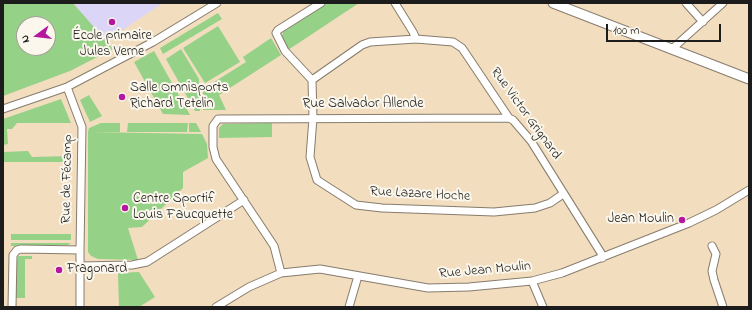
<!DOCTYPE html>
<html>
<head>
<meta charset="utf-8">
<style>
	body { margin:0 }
	#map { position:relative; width:752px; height:310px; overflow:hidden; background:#f2ddbe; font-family:"Indie Flower",sans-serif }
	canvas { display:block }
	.frame { position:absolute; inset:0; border:4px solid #1c1c1c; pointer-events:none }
	.north { position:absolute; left:16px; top:16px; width:40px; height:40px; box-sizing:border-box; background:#fbf7ec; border:1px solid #a29f99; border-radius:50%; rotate:255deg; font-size:11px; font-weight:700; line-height:16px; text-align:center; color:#1c1c1c }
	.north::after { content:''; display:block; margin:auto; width:14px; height:18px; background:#b5179e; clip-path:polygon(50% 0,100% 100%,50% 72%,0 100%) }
	.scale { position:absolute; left:606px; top:24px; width:115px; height:18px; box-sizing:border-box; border:2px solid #1c1c1c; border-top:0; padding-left:5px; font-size:12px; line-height:14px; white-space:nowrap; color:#1c1c1c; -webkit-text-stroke:3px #fbf7ec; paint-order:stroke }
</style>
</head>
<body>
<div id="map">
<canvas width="752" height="310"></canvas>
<div class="frame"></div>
<div class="north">N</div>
<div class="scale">100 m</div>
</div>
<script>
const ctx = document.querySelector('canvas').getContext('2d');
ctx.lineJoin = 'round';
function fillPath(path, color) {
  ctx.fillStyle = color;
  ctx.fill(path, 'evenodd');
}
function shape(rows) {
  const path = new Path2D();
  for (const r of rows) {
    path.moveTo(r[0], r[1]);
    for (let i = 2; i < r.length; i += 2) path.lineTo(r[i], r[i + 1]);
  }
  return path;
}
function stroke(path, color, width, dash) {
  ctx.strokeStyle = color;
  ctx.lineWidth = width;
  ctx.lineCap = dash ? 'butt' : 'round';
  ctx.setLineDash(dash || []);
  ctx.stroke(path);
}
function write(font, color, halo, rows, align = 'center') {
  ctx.font = font + ' "Indie Flower",sans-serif';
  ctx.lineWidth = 4;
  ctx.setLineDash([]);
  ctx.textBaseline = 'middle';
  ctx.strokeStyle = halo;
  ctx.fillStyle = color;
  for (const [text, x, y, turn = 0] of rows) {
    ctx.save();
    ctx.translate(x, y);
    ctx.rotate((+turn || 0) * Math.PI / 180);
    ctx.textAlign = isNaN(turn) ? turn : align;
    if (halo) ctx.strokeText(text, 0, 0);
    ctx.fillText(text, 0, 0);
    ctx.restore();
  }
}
fillPath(shape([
	[73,3,163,3,106,41]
]), '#dbd6f7');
fillPath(shape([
	[3,3,73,3,113,49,70,71,3,96],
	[24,24,48,24,48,48,24,48],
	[327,3,359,3,288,50,281,40,283,32],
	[218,13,222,19,163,54,160,48],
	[218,26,240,62,205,83,183,48],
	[271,38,281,55,219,95,226,110,203,110,203,89,246,62,243,57],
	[181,49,199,79,200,111,195,111,166,59],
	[154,51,190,115,163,114,134,62],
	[89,95,102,116,90,122,80,100],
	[61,99,71,123,17,123,12,129,7,129,8,144,3,145,3,119],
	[101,123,120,123,120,132,91,132,202,134,207,144,208,158,183,172,183,188,142,227,128,228,138,260,98,259,91,256,88,252,88,132,89,128],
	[128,123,188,123,187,132,127,132],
	[189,123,196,123,201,132,189,132],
	[272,123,272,137,219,138,219,128,223,124],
	[28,151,32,157,70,156,70,162,3,162,3,152],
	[11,234,71,234,71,240,11,240],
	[11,243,71,243,68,245,11,246],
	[18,256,32,256,32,259,25,259,25,298,16,298,16,267],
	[139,272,155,297,139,307,119,307,118,273]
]), '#95d287');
const minor = shape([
	[395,3,413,32,416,39],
	[686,3,703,22],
	[672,49,723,3],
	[312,80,285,51,276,33,278,30,321,3],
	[67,87,82,127,80,250],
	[3,109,67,87,153,42,217,3],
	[563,194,550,203,535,208,494,212,382,208,356,205,317,180,310,157,313,118,312,80,362,45,370,42,416,39,453,42,462,48,509,118,513,120,531,141,601,253,602,258],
	[712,246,716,254,712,271,714,280,723,307],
	[80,266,132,265,147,262,244,200],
	[281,273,274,246,216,159,213,147,213,126,218,119,509,118],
	[532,281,543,307],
	[12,307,13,255,17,250,21,249,80,250,80,307],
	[216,307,249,287,281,273,320,269,428,288,469,287,532,281,562,273,689,223,716,210,749,190],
	[349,307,358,276]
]);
const tertiary = shape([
	[553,3,749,79]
]);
stroke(minor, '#877c6d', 9);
stroke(tertiary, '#877c6d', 11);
stroke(minor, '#fff', 7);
stroke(tertiary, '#fff', 9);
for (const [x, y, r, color] of [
	[112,22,4,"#b5179e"],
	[122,97,4,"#b5179e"],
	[125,208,4,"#b5179e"],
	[682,220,4,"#b5179e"],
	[59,270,4,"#b5179e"]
]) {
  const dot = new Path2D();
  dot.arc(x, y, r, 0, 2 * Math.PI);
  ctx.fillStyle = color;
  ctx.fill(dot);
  stroke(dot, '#fbf7ec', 1.5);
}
write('14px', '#1c1c1c', '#fbf7ec', [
	["École primaire",112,37,"center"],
	["Jules Verne",112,53,"center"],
	["Salle Omnisports",130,89],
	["Richard Tetelin",130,105],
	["Centre Sportif",133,200],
	["Louis Faucquette",133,216],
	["Jean Moulin",674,220,"right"],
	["Fragonard",67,270]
], 'left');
write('14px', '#1c1c1c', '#fbf7ec', [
	["Rue Salvador Allende",363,105],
	["Rue Victor Grignard",525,114,54],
	["Rue de Fécamp",68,179,-89],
	["Rue Lazare Hoche",420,195,3],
	["Rue Jean Moulin",485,271,-5]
]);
</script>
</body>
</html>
